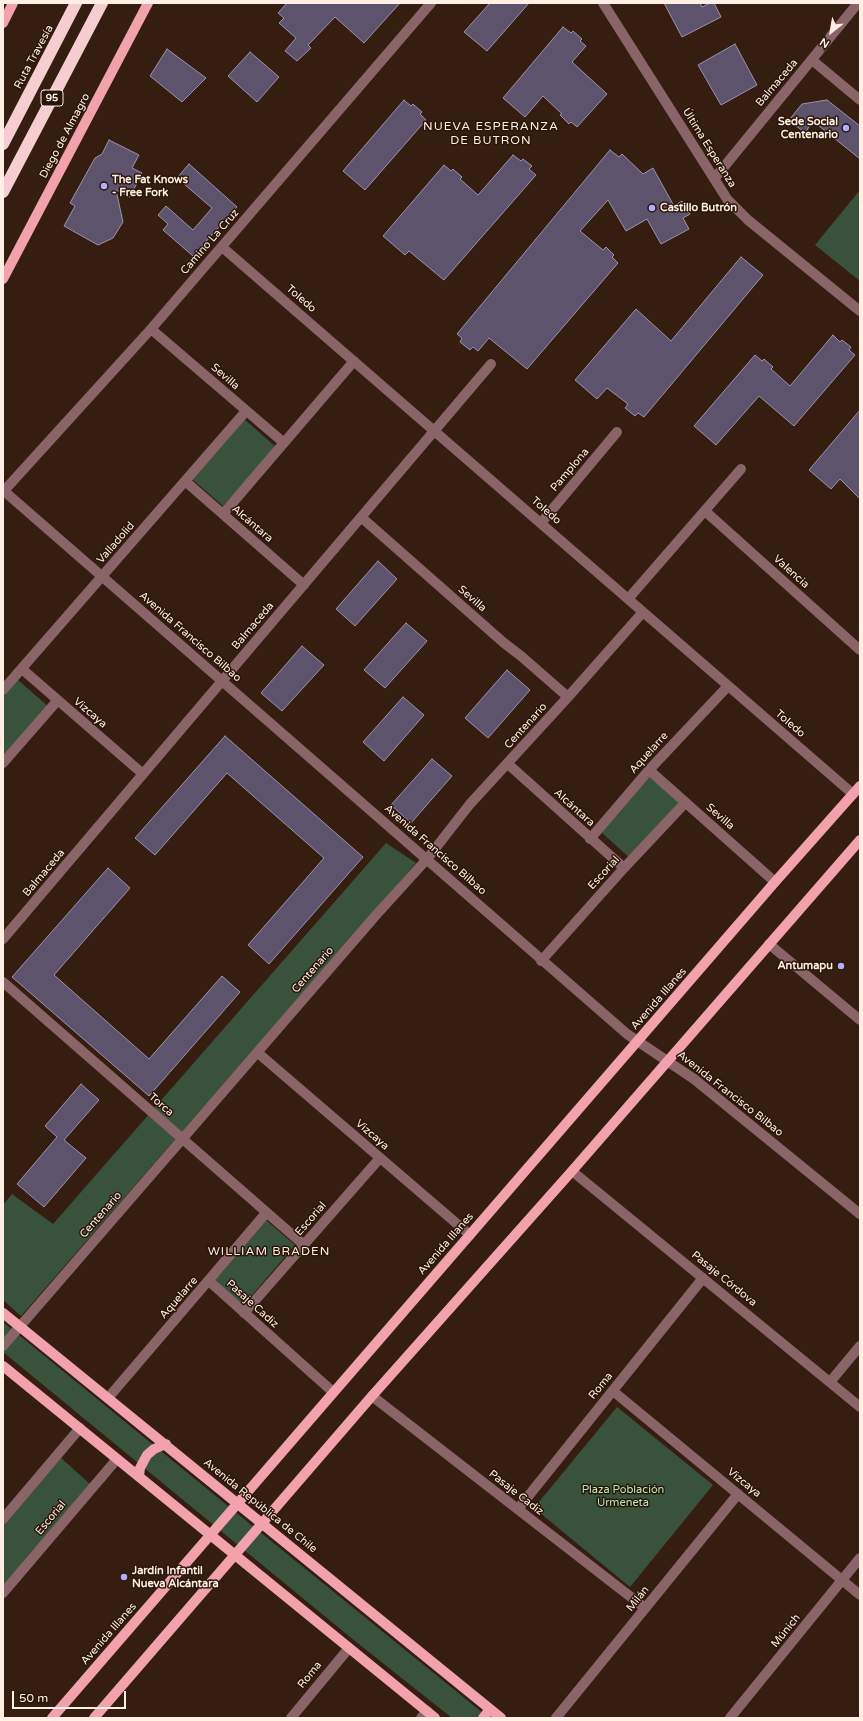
<!DOCTYPE html>
<html>
<head>
<meta charset="utf-8">
<style>
	body { margin:0 }
	#map { position:relative; width:863px; height:1721px; overflow:hidden; background:#351e10; font-family:"Varela Round",sans-serif }
	canvas { display:block }
	.frame { position:absolute; inset:0; border:4px solid #ffefe5; pointer-events:none }
	.north { position:absolute; left:811px; top:12px; width:40px; height:40px; -webkit-text-stroke:3px #2a1507; paint-order:stroke; rotate:211deg; font-size:11px; font-weight:700; line-height:16px; text-align:center; color:#ffefe5 }
	.north::after { content:''; display:block; margin:auto; width:14px; height:18px; background:#ffefe5; clip-path:polygon(50% 0,100% 100%,50% 72%,0 100%) }
	.scale { position:absolute; left:12px; top:1691px; width:114px; height:18px; box-sizing:border-box; border:2px solid #ffefe5; border-top:0; padding-left:5px; font-size:12px; line-height:14px; white-space:nowrap; color:#ffefe5; -webkit-text-stroke:3px #2a1507; paint-order:stroke }
</style>
</head>
<body>
<div id="map">
<canvas width="863" height="1721"></canvas>
<div class="frame"></div>
<div class="north">N</div>
<div class="scale">50 m</div>
</div>
<script>
const ctx = document.querySelector('canvas').getContext('2d');
ctx.lineJoin = 'round';
function fillPath(path, color) {
  ctx.fillStyle = color;
  ctx.fill(path, 'evenodd');
}
function shape(rows) {
  const path = new Path2D();
  for (const r of rows) {
    path.moveTo(r[0], r[1]);
    for (let i = 2; i < r.length; i += 2) path.lineTo(r[i], r[i + 1]);
  }
  return path;
}
function stroke(path, color, width, dash) {
  ctx.strokeStyle = color;
  ctx.lineWidth = width;
  ctx.lineCap = dash ? 'butt' : 'round';
  ctx.setLineDash(dash || []);
  ctx.stroke(path);
}
function write(font, color, halo, rows, align = 'center') {
  ctx.font = font + ' "Varela Round",sans-serif';
  ctx.lineWidth = 3;
  ctx.setLineDash([]);
  ctx.textBaseline = 'middle';
  ctx.strokeStyle = halo;
  ctx.fillStyle = color;
  for (const [text, x, y, turn = 0] of rows) {
    ctx.save();
    ctx.translate(x, y);
    ctx.rotate((+turn || 0) * Math.PI / 180);
    ctx.textAlign = isNaN(turn) ? turn : align;
    if (halo) ctx.strokeText(text, 0, 0);
    ctx.fillText(text, 0, 0);
    ctx.restore();
  }
}
fillPath(shape([
	[860,190,860,281,815,245],
	[243,418,277,448,223,506,191,478],
	[18,680,50,708,3,760,3,697],
	[655,769,688,798,633,861,601,832],
	[386,843,416,863,21,1316,3,1300,3,1205,12,1194,53,1224],
	[266,1220,295,1245,242,1307,213,1282],
	[3,1322,228,1506,489,1718,452,1718,350,1637,3,1352],
	[617,1407,713,1485,630,1587,534,1508],
	[60,1457,90,1484,3,1587,3,1524]
]), '#39523c');
const building = shape([
	[287,3,400,3,364,43,335,17,308,45,311,48,297,61,285,51,296,38,279,23,284,18,278,13,287,3],
	[490,3,529,3,487,51,464,32,490,3],
	[664,3,700,3,702,7,710,3,714,3,721,17,682,37,664,3],
	[563,27,571,33,573,31,582,39,580,41,586,46,572,62,607,94,577,127,571,122,569,124,560,115,562,114,543,96,525,117,503,98,563,27],
	[735,44,757,85,721,105,698,65,735,44],
	[167,49,206,78,182,102,150,76,167,49],
	[250,52,279,77,257,102,228,76,250,52],
	[404,100,411,106,413,104,422,112,420,114,426,120,365,190,343,171,404,100],
	[827,100,860,126,860,159,813,121,805,133,789,120,802,104,827,100],
	[109,140,139,155,132,168,142,173,130,197,116,190,123,222,113,238,98,245,64,226,75,206,70,203,95,158,102,154,109,140],
	[610,150,619,157,622,154,643,174,653,168,674,206,682,201,690,214,683,218,689,229,661,244,647,219,626,231,608,200,580,231,603,250,606,247,614,255,612,257,618,263,527,369,489,338,478,351,473,347,470,350,460,342,462,338,457,334,610,150],
	[513,155,521,161,523,159,532,166,529,169,536,175,444,280,409,251,405,255,383,236,444,165,451,171,453,169,462,177,460,179,478,195,513,155],
	[189,164,237,207,193,256,163,230,168,224,158,215,166,206,193,230,212,208,177,178,189,164],
	[741,257,763,275,644,417,638,413,635,416,625,408,628,404,607,388,597,399,575,380,636,309,671,341,741,257],
	[833,335,840,342,842,340,851,347,849,350,855,355,794,426,759,396,716,445,694,426,755,355,762,361,764,359,773,367,771,369,790,386,833,335],
	[860,410,860,499,840,479,831,489,809,470,860,410],
	[378,561,397,579,355,626,336,609,378,561],
	[406,623,427,641,385,688,364,670,406,623],
	[302,646,324,665,282,711,261,693,302,646],
	[507,670,530,690,488,738,465,718,507,670],
	[403,697,424,715,384,761,363,742,403,697],
	[225,736,363,857,269,964,248,945,324,858,227,773,155,855,135,838,225,736],
	[432,759,452,776,411,823,391,805,432,759],
	[108,868,130,888,54,975,149,1059,222,976,240,992,149,1096,12,977,108,868],
	[81,1084,99,1100,64,1140,86,1158,44,1207,17,1184,57,1137,45,1126,81,1084]
]);
fillPath(building, '#5d536c');
stroke(building, '#9d92af', 1);
stroke(shape([
	[603,3,727,199,748,220,860,311],
	[812,60,860,100],
	[714,179,858,3],
	[222,247,853,794],
	[151,329,283,442],
	[185,481,304,585],
	[4,491,627,1034,694,1079,860,1214],
	[3,492,151,329,431,3],
	[705,511,860,650],
	[223,514,354,361],
	[361,517,504,643,521,656,568,697],
	[541,523,617,432],
	[628,599,741,469],
	[22,669,143,774],
	[3,690,246,411],
	[3,763,58,700],
	[508,764,624,868],
	[649,770,775,882],
	[590,839,649,770,728,686],
	[3,939,491,364],
	[769,944,860,1020],
	[541,961,624,868,685,803],
	[3,982,304,1245],
	[258,1053,470,1235],
	[572,1171,860,1407],
	[209,1281,333,1392],
	[244,1313,380,1158],
	[3,1346,377,914,427,859,470,804,568,697,643,612],
	[830,1382,860,1346],
	[613,1391,860,1595],
	[372,1396,645,1608],
	[108,1398,266,1213],
	[518,1509,703,1278],
	[3,1519,80,1428],
	[3,1593,117,1459],
	[291,1718,349,1648],
	[421,1718,427,1711],
	[556,1718,738,1494],
	[730,1718,860,1558]
]), '#8a6468', 10);
stroke(shape([
	[3,23,13,3],
	[3,279,148,3],
	[3,1313,501,1718],
	[3,1366,435,1718],
	[139,1476,140,1468,147,1455,154,1449,166,1444],
	[52,1718,775,882,860,786],
	[94,1718,372,1396,572,1171,860,840],
	[483,1718,490,1709]
]), '#f2a2ac', 10);
stroke(shape([
	[3,144,76,3],
	[3,192,102,3]
]), '#f6ced2', 12);
for (const [x, y, r, color] of [
	[846,128,4,"#aeaefb"],
	[104,186,4,"#aeaefb"],
	[652,208,4,"#aeaefb"],
	[841,966,4,"#aeaefb"],
	[124,1577,4,"#aeaefb"]
]) {
  const dot = new Path2D();
  dot.arc(x, y, r, 0, 2 * Math.PI);
  ctx.fillStyle = color;
  ctx.fill(dot);
  stroke(dot, '#2a1507', 1.5);
}
for (const [x, y, w] of [
	[52,98,22]
]) {
  const box = new Path2D();
  box.roundRect(x - w / 2, y - 8, w, 16, 3);
  ctx.fillStyle = '#2a1507';
  ctx.fill(box);
  stroke(box, '#ffefe5', 1);
}
write('bold 10px', '#ffefe5', null, [
	["95",52,98]
]);
write('11px', '#ffefe5', '#2a1507', [
	["Ruta Travesía",34,57,-62],
	["Balmaceda",777,83,-50],
	["Diego de Almagro",65,136,-62],
	["Última Esperanza",709,148,58],
	["Camino La Cruz",210,242,-49],
	["Toledo",301,299,41],
	["Sevilla",225,377,41],
	["Pamplona",570,470,-50],
	["Toledo",546,511,41],
	["Alcántara",252,524,41],
	["Valladolid",116,543,-49],
	["Valencia",791,572,42],
	["Sevilla",472,599,41],
	["Balmaceda",253,626,-50],
	["Avenida Francisco Bilbao",190,637,41],
	["Vizcaya",90,713,41],
	["Toledo",790,724,41],
	["Centenario",526,726,-48],
	["Aquelarre",649,753,-48],
	["Alcántara",574,808,42],
	["Sevilla",720,817,41],
	["Avenida Francisco Bilbao",435,850,41],
	["Balmaceda",44,873,-50],
	["Escorial",604,873,-48],
	["Centenario",313,970,-49],
	["Avenida Illanes",659,999,-49],
	["Avenida Francisco Bilbao",730,1094,38],
	["Torca",161,1105,41],
	["Vizcaya",372,1135,41],
	["Centenario",101,1215,-49],
	["Escorial",311,1219,-49],
	["Avenida Illanes",446,1244,-49],
	["Pasaje Córdova",724,1279,39],
	["Aquelarre",179,1298,-49],
	["Pasaje Cadiz",252,1304,42],
	["Roma",601,1386,-51],
	["Vizcaya",744,1483,39],
	["Pasaje Cadiz",516,1493,38],
	["Avenida República de Chile",260,1506,39],
	["Escorial",51,1518,-50],
	["Milán",638,1599,-51],
	["Múnich",786,1631,-51],
	["Avenida Illanes",109,1634,-49],
	["Roma",310,1675,-51]
]);
write('bold 11px', '#ffefe5', '#2a1507', [
	["Sede Social",838,122,"right"],
	["Centenario",838,135,"right"],
	["The Fat Knows",112,180],
	["- Free Fork",112,193],
	["Castillo Butrón",660,208],
	["Antumapu",833,966,"right"],
	["Jardín Infantil",132,1571],
	["Nueva Alcántara",132,1584]
], 'left');
write('11px', '#b6e9bb', '#2a1507', [
	["Plaza Población",623,1490],
	["Urmeneta",623,1503]
]);
ctx.letterSpacing = '1px';
write('12px', '#ffefe5', '#2a1507', [
	["NUEVA ESPERANZA",491,127],
	["DE BUTRON",491,141],
	["WILLIAM BRADEN",269,1252]
]);
ctx.letterSpacing = '0px';
</script>
</body>
</html>
